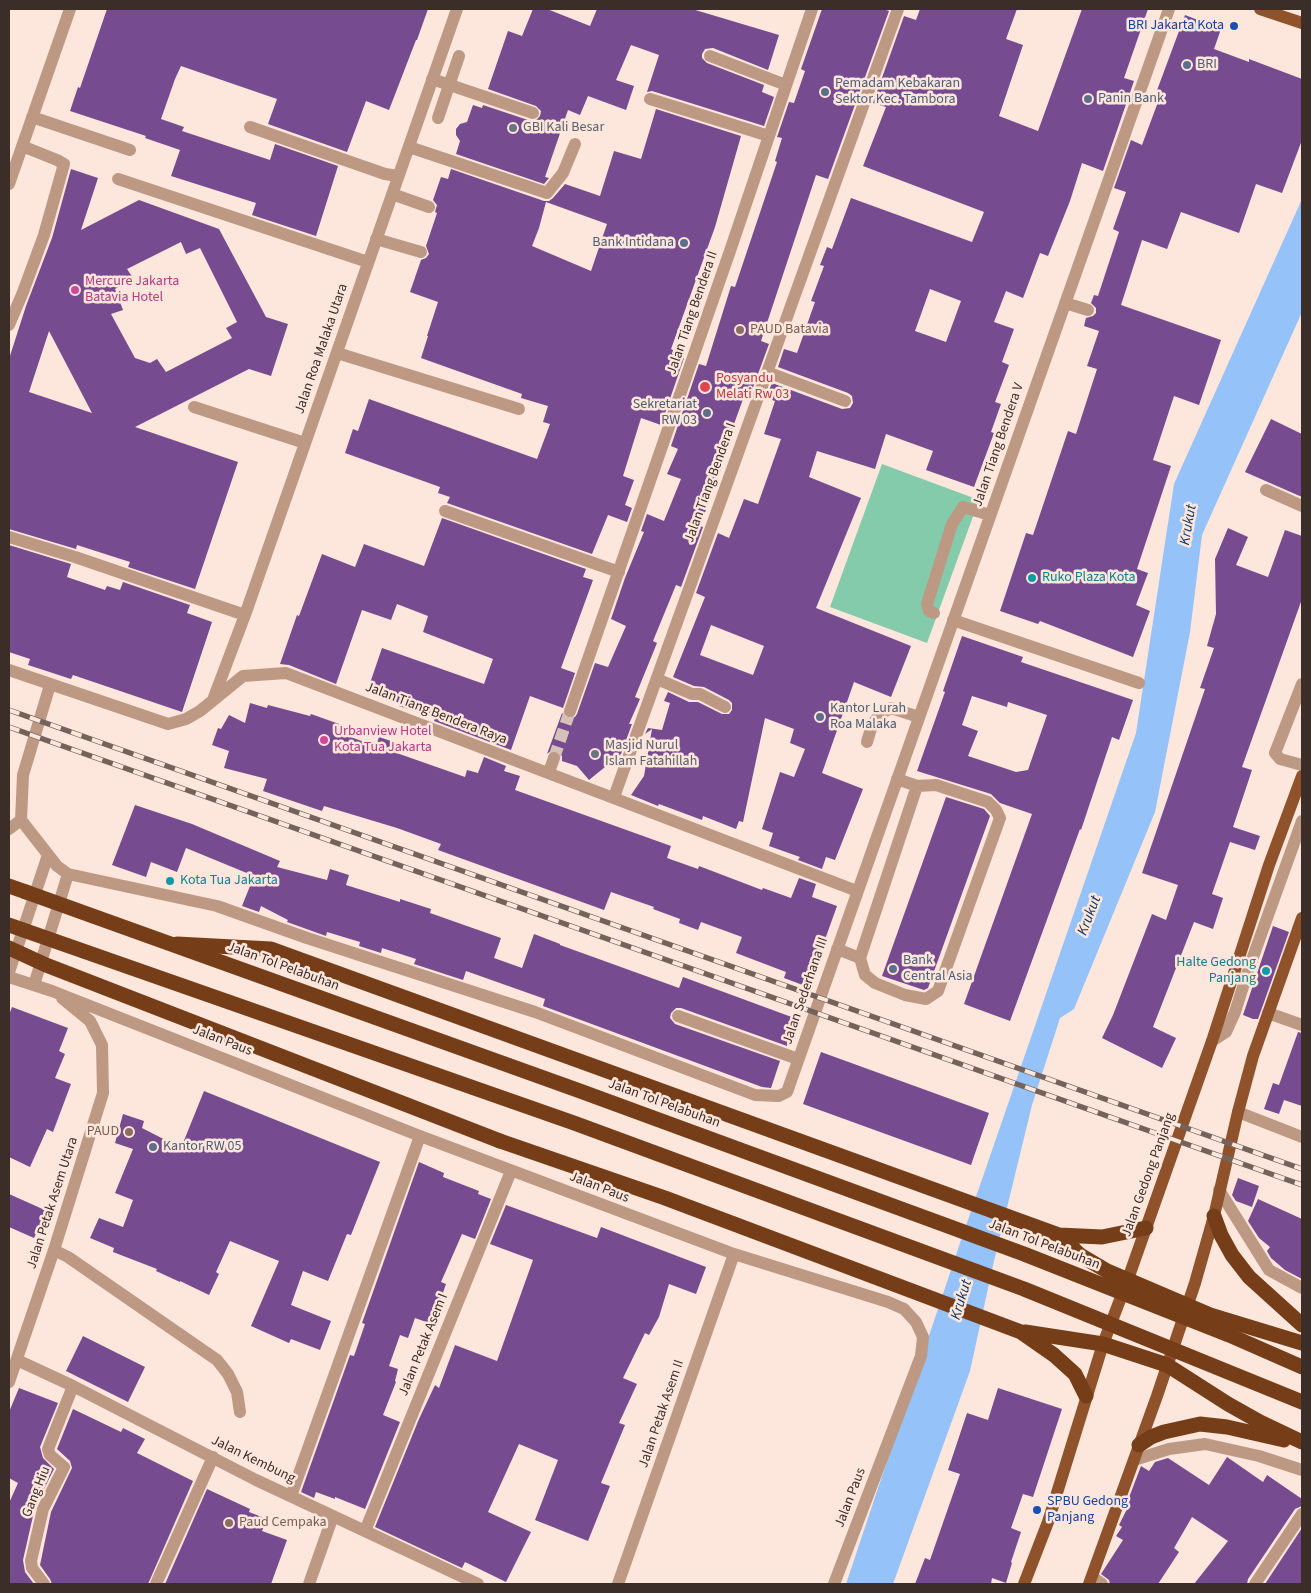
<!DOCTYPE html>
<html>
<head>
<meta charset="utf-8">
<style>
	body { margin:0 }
	#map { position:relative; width:1311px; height:1593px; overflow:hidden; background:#fde6dc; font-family:"Source Sans 3",sans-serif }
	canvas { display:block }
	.frame { position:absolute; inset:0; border:10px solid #3b2d27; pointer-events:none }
</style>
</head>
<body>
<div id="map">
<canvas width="1311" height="1593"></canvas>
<div class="frame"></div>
</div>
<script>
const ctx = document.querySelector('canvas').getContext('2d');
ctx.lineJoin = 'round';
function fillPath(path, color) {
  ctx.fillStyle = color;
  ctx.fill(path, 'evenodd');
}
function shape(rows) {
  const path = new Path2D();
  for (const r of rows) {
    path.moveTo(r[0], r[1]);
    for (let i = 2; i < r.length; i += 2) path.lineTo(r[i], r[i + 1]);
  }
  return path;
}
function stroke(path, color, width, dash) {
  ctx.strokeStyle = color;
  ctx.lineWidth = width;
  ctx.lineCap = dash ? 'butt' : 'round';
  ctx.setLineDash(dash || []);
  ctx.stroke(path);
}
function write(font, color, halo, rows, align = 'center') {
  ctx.font = font + ' "Source Sans 3",sans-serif';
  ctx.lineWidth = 5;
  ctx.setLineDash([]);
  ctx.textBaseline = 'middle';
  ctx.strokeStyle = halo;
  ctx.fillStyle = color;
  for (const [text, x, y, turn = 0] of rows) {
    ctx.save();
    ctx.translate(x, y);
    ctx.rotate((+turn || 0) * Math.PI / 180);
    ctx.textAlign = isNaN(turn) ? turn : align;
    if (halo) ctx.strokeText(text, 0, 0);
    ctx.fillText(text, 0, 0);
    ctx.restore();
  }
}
fillPath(shape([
	[882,464,979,500,927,643,830,607]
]), '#83cbab');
fillPath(shape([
	[1302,199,1302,312,1202,535,1190,632,1155,812,1074,1009,1060,1018,1032,1105,994,1261,970,1371,893,1584,846,1584,959,1246,1136,733,1174,484]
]), '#94c2f9');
fillPath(shape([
	[107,9,428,9,417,40,416,40,389,110,366,101,347,152,268,124,277,99,181,66,175,79,161,119,184,127,182,131,270,160,275,144,338,166,316,236,252,215,256,203,171,176,180,150,145,138,146,136,70,111,78,87,80,88],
	[533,9,547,9,590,26,597,9,692,9,779,35,768,70,713,48,705,49,702,54,702,58,707,63,764,85,762,92,774,97,764,126,652,91,647,92,659,55,631,45,616,80,634,86,626,110,588,96,580,115,568,110,545,177,549,178,544,184,456,154,460,141,456,135,456,129,460,124,467,122,473,105,482,108,483,105,531,121,535,121,540,116,541,111,536,106,488,89,508,31,522,36],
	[822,9,883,9,889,11,828,179,816,175,761,341,769,344,751,393,746,391,718,468,721,469,700,526,703,527,681,587,676,585,653,641,657,643,635,697,640,699,629,724,632,724,621,754,589,780,577,766,562,761,562,756,557,751,552,750,547,754,562,713,568,719,575,717,577,714,595,663,608,667,626,626,611,619,625,578,644,532,641,531,647,514,664,521,681,479,667,474,678,449,671,446,699,364,706,366,731,286,735,287,777,162,775,161,782,138,777,137,789,102,794,103,805,71,801,69],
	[920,9,1017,9,1006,39,1023,45,999,116,1038,131,1082,9,1148,9,1124,78,1134,81,1103,171,1082,163,1070,201,1048,256,1040,253,1023,298,1006,291,994,322,1014,329,1002,362,1009,365,995,402,1001,404,991,432,994,433,974,487,926,470,933,451,886,434,875,469,817,451,809,477,861,498,816,608,911,646,891,697,854,682,822,773,863,789,835,860,826,857,822,869,798,860,800,857,769,846,773,833,762,829,780,772,794,777,805,749,790,743,794,729,765,718,743,822,739,821,736,829,703,816,702,820,659,804,658,806,631,795,644,776,652,729,645,734,648,728,662,730,670,703,664,701,668,692,689,702,698,702,722,714,729,714,732,710,732,703,729,700,704,687,694,686,673,677,705,597,696,593,718,533,729,538,744,499,758,504,781,439,764,434,775,401,766,398,772,383,842,409,850,408,853,403,852,396,848,393,778,367,784,349,797,353,815,302,811,301,824,266,820,265,827,247,832,249,851,198,972,242,984,212,863,166,886,107,873,103,904,16,916,20],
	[930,289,961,301,946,342,915,331],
	[711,625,764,646,753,675,700,655],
	[1185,15,1221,29,1214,49,1249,62,1249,59,1302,79,1302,140,1282,193,1256,184,1239,233,1181,212,1167,249,1142,240,1121,305,1221,340,1199,405,1174,396,1153,460,1171,466,1137,569,1148,573,1136,605,1150,611,1133,657,1040,621,1038,624,1000,611,1026,533,1033,535,1068,431,1076,434,1097,369,1087,366,1099,331,1084,326,1086,318,1093,316,1096,313,1096,308,1091,303,1094,295,1098,296,1119,232,1113,229,1126,192,1114,188,1131,140,1142,145,1158,102,1153,101],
	[656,109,741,136,715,227,671,349,673,350,672,354,684,358,661,425,641,418,623,476,634,480,625,505,632,508,627,522,608,515,592,554,447,503,450,497,438,493,440,487,345,453,353,429,358,431,369,399,537,459,550,424,543,422,548,406,521,398,522,394,421,358,428,336,427,336,438,302,410,292,421,260,426,258,429,254,426,246,437,213,435,212,437,205,433,200,441,177,448,179,451,169,544,201,549,201,553,198,565,184,600,196,614,151,641,159],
	[546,202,607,224,591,271,532,246,539,228],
	[71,169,98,178,81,230,139,200,219,229,266,317,288,324,271,376,249,369,135,427,238,462,195,589,128,567,130,562,77,545,76,549,9,529,9,359,26,306,52,238],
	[181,242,186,254,200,248,237,322,226,328,232,338,166,372,157,359,150,363,135,358,111,314,123,310,115,289,133,278,127,269],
	[49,331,92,413,29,392],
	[1271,419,1302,434,1302,497,1245,472],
	[442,518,586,569,583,577,593,580,561,668,575,673,563,708,530,696,511,750,434,721,435,718,399,706,400,703,367,692,382,648,484,684,493,659,423,632,428,616,397,604,391,620,362,610,336,684,289,665,280,664,297,615,299,616,322,554,355,567,364,544,424,566],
	[1228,528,1248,537,1236,565,1268,577,1285,530,1302,536,1302,599,1242,767,1252,770,1233,827,1260,836,1255,850,1230,842,1212,894,1223,898,1213,929,1194,922,1153,1027,1176,1038,1162,1068,1102,1038,1113,1015,1152,914,1166,920,1178,885,1142,873,1205,689,1200,688,1214,648,1207,646,1216,614,1215,559],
	[9,545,71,564,67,577,105,590,107,586,120,590,123,582,190,605,187,613,212,622,182,712,73,675,71,679,28,665,30,659,9,652],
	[962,636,1023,657,1021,662,1133,700,1119,740,1112,737,1081,830,1080,829,1010,1021,964,1004,1032,814,1000,803,991,794,917,771,945,692,943,691],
	[972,696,1007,707,1008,702,1047,715,1028,770,1016,772,968,756,978,731,962,725],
	[250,703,267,708,268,705,310,716,311,714,342,725,339,733,376,746,379,737,394,742,391,751,465,777,467,770,478,773,484,757,506,766,504,771,520,776,515,790,671,846,667,858,698,869,699,866,762,890,763,888,791,898,799,878,816,884,812,897,837,906,808,987,784,978,786,972,736,953,742,937,701,922,698,930,679,923,680,919,653,909,654,907,611,892,604,910,438,850,441,844,397,828,324,806,322,811,263,791,267,779,224,768,229,751,212,745,218,728,221,729,229,715,245,723],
	[946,797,984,809,990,816,928,988,924,990,882,976],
	[135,805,192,824,280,861,277,867,327,880,330,869,349,875,346,885,400,902,400,899,431,909,430,913,501,938,494,958,522,968,534,934,560,944,560,945,679,988,683,977,797,1019,787,1046,681,1008,676,1008,671,1013,670,1018,675,1024,780,1061,771,1088,762,1087,543,1006,545,999,466,971,463,980,414,964,416,959,382,948,381,953,359,946,360,942,327,932,326,936,287,922,288,920,261,906,259,912,242,906,254,876,186,848,177,872,151,862,146,877,112,865],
	[1273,926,1289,932,1258,1019,1253,1019,1243,1015],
	[12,1007,68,1028,59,1051,65,1054,55,1078,71,1084,53,1132,47,1129,30,1167,9,1157,9,1015],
	[1298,1032,1302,1033,1302,1106,1284,1100,1279,1114,1264,1109,1273,1083,1279,1085],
	[821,1052,989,1113,971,1165,803,1104],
	[204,1091,380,1162,351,1235,347,1234,328,1281,303,1271,291,1305,331,1321,320,1350,291,1339,289,1343,251,1326,279,1261,230,1241,216,1272,219,1274,209,1295,180,1281,180,1282,156,1271,157,1269,113,1252,114,1248,90,1238,99,1218,123,1227,133,1200,115,1193,133,1149,115,1143,123,1114,144,1121,142,1128,181,1148],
	[419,1162,444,1173,443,1177,479,1191,478,1194,491,1199,475,1239,462,1234,441,1282,446,1284,432,1324,415,1318,408,1338,400,1335,389,1366,398,1369,395,1381,396,1382,383,1415,400,1422,365,1509,335,1497,335,1499,316,1492,314,1498,301,1492,350,1355,354,1356,365,1324,362,1323],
	[1238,1178,1259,1186,1252,1207,1236,1201,1232,1195],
	[9,1194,47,1211,34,1238,9,1227],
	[1258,1199,1302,1219,1302,1279,1285,1270,1271,1258,1267,1251,1270,1247,1259,1238,1248,1221],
	[506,1205,597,1238,601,1227,706,1267,696,1294,669,1284,659,1317,649,1335,645,1333,623,1378,637,1384,619,1423,625,1425,601,1483,610,1486,588,1541,535,1520,558,1460,519,1444,488,1512,531,1532,506,1582,465,1562,462,1568,375,1527,419,1419,435,1385,439,1388,455,1345,497,1361,533,1260,490,1244],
	[83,1336,145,1367,128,1402,66,1371],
	[19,1388,58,1403,40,1447,43,1458,54,1469,35,1507,23,1560,25,1572,34,1584,9,1584,9,1503,18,1483,9,1478,9,1412],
	[998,1388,1062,1409,1033,1497,1023,1494,1011,1528,1021,1532,1011,1562,1012,1563,1006,1583,992,1578,991,1584,915,1584,925,1558,930,1560,960,1474,948,1470,967,1413,988,1420],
	[73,1409,121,1432,123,1428,145,1439,137,1453,193,1481,148,1584,52,1584,50,1579,40,1565,51,1512,72,1468,70,1461,57,1449],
	[1227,1457,1263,1482,1267,1475,1302,1499,1302,1506,1295,1509,1248,1579,1247,1584,1194,1584,1228,1541,1192,1517,1174,1548,1179,1552,1158,1584,1110,1584,1109,1580,1101,1574,1123,1540,1116,1536,1122,1527,1119,1525,1127,1509,1125,1508,1141,1466,1149,1471,1155,1462,1168,1458,1209,1485],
	[207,1489,250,1509,249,1512,267,1519,262,1531,287,1540,271,1584,165,1584],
	[1302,1528,1302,1584,1265,1584]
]), '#774b8f');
stroke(shape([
	[554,758,570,711]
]), '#d6c1b8', 12, [12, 6]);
stroke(shape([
	[710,56,786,85],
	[432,79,533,113],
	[650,99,769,136],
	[32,117,130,150],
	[438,118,459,56],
	[250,127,385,174,398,176],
	[409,147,547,193,563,173,575,144],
	[118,179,368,262],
	[9,184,70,9],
	[392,194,429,207],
	[376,239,421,252],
	[1065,303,1088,310],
	[9,325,23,292,44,235,64,164,57,160,22,146],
	[337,353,519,409],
	[767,372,845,401],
	[194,407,305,443],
	[1266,490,1302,506],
	[445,511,619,572],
	[9,537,75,557,245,615],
	[934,613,929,611,927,604,952,524,963,507,990,515],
	[953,620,1139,683],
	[9,670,168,724,186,719,200,711,243,676,286,673,857,891],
	[657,679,692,694,700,694,725,707],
	[1302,684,1275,753,1280,759,1302,765],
	[50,685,23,775,21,820,57,866,68,874,217,906,307,938,535,1012,755,1095,779,1096,787,1092,1169,9],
	[214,697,245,615,457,9],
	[570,711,731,248,812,9],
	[867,742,872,725,880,714,891,708,919,717],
	[549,772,554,758],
	[897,779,917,786,860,958,865,975,875,983,905,995,926,999,938,991,1000,818,996,810,988,802,936,785,917,786],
	[614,797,898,9],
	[9,829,21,820],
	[837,949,860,958],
	[9,972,48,855],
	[9,977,52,991,420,1136,734,1254,888,1302,904,1309,916,1322,923,1337,921,1356,834,1584],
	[34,985,68,874],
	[1268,1013,1302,1025],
	[678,1016,798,1059],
	[1212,1041,1226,1032,1235,1012,1249,968,1302,821],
	[1238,1112,1302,1137],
	[1219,1190,1269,1270,1302,1288],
	[54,1250,68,1257,217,1360,228,1374,237,1392,240,1412],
	[17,1360,73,1386,256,1480,478,1584],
	[9,1382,54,1250,103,1093,102,1045,90,1021,62,998],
	[1134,1460,1169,1449,1205,1444,1259,1456,1302,1470],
	[291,1496,420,1136],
	[365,1531,511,1171],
	[1092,1577,1102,1584],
	[44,1584,32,1568,31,1561,43,1509,64,1467,50,1455,48,1449,73,1386],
	[156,1584,213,1457],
	[309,1584,333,1516],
	[618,1584,734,1254],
	[1255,1584,1302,1514]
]), '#bd9984', 12);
stroke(shape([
	[1260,9,1302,23],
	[1024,1584,1048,1522,1103,1344,1128,1279,1212,1041,1269,865,1302,776],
	[1089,1584,1157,1396,1195,1283,1214,1216,1238,1112,1253,1056,1302,918]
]), '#90522a', 12);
stroke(shape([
	[9,886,26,892],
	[177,944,271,949,1059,1235,1102,1237,1146,1228],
	[500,1141,665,1198,1021,1332,1054,1355,1075,1374,1086,1396],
	[1214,1216,1221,1235,1232,1255,1249,1277,1302,1325],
	[1059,1235,1080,1255,1107,1271,1210,1315,1302,1343],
	[1025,1332,1103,1344,1167,1365,1228,1404,1260,1422,1302,1442],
	[1139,1445,1151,1437,1164,1432,1200,1424,1227,1427,1284,1440]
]), '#763e18', 15);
const rail = shape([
	[9,710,1302,1169],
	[9,727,1302,1185]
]);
stroke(rail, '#73635b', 5.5);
stroke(rail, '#fde6dc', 4, [11]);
stroke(shape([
	[26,892,580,1091,1024,1254,1229,1335,1302,1367],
	[9,925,574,1123,1024,1289,1302,1402],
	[9,948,46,965,500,1141]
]), '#763e18', 15);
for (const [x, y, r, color] of [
	[1234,26,5,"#1a4fb4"],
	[1187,65,5,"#5c6f8a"],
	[825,92,5,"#5c6f8a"],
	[1088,99,5,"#5c6f8a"],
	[513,128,5,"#6b7280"],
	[684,243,5,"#5c6f8a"],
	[75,290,5,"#d1479c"],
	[740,330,5,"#8d6e63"],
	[705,387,6,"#e0444e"],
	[707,413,5,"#5c6f8a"],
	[1032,578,5,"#0f9aa8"],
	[820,717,5,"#5c6f8a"],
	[324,740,5,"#d1479c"],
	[595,754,5,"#6b7280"],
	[170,881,5,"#0f9aa8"],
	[893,969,5,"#5c6f8a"],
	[1266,971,5,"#0f9aa8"],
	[129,1132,5,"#8d6e63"],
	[153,1147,5,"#5c6f8a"],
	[1037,1510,5,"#1a4fb4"],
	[229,1523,5,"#8d6e63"]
]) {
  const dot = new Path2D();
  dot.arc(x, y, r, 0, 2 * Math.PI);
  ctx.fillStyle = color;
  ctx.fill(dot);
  stroke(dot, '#fde6dc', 2);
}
write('14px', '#164399', '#fde6dc', [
	["BRI Jakarta Kota",1224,26],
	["SPBU Gedong",1047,1502,"left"],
	["Panjang",1047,1518,"left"]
], 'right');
write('14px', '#4e5e75', '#fde6dc', [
	["BRI",1197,65],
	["Pemadam Kebakaran",835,84],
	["Sektor Kec. Tambora",835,100],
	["Panin Bank",1098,99],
	["Bank Intidana",674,243,"right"],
	["Sekretariat",697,405,"right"],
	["RW 03",697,421,"right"],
	["Kantor Lurah",830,709],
	["Roa Malaka",830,725],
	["Bank",903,961],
	["Central Asia",903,977],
	["Kantor RW 05",163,1147]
], 'left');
write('14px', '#5b616d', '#fde6dc', [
	["GBI Kali Besar",523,128],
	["Masjid Nurul",605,746],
	["Islam Fatahillah",605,762]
], 'left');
write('14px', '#b23c85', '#fde6dc', [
	["Mercure Jakarta",85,282],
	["Batavia Hotel",85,298],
	["Urbanview Hotel",334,732],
	["Kota Tua Jakarta",334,748]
], 'left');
write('14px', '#3b2d27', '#fde6dc', [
	["Jalan Tiang Bendera II",693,313,-71],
	["Jalan Roa Malaka Utara",322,349,-71],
	["Jalan Tiang Bendera V",999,445,-71],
	["Jalan Tiang Bendera I",711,483,-70],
	["Jalan Tiang Bendera Raya",436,714,21],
	["Jalan Tol Pelabuhan",283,967,20],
	["Jalan Sederhana III",806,991,-71],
	["Jalan Paus",222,1041,21],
	["Jalan Tol Pelabuhan",664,1104,20],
	["Jalan Gedong Panjang",1149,1175,-70],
	["Jalan Paus",599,1188,21],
	["Jalan Petak Asem Utara",53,1203,-72],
	["Jalan Tol Pelabuhan",1044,1245,21],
	["Jalan Petak Asem I",424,1345,-68],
	["Jalan Petak Asem II",662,1414,-71],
	["Jalan Kembung",253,1460,26],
	["Gang Hiu",37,1492,-68],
	["Jalan Paus",851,1498,-69]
]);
write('14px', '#785e54', '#fde6dc', [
	["PAUD Batavia",750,330],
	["PAUD",119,1132,"right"],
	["Paud Cempaka",239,1523]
], 'left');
write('14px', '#be3a42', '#fde6dc', [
	["Posyandu",716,379],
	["Melati Rw 03",716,395]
], 'left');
write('14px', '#0d838f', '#fde6dc', [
	["Ruko Plaza Kota",1042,578],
	["Kota Tua Jakarta",180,881],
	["Halte Gedong",1256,963,"right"],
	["Panjang",1256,979,"right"]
], 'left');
write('italic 15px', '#0b345f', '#fde6dc', [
	["Krukut",1189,525,-80],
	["Krukut",1090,916,-69],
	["Krukut",962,1300,-73]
]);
</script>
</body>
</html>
